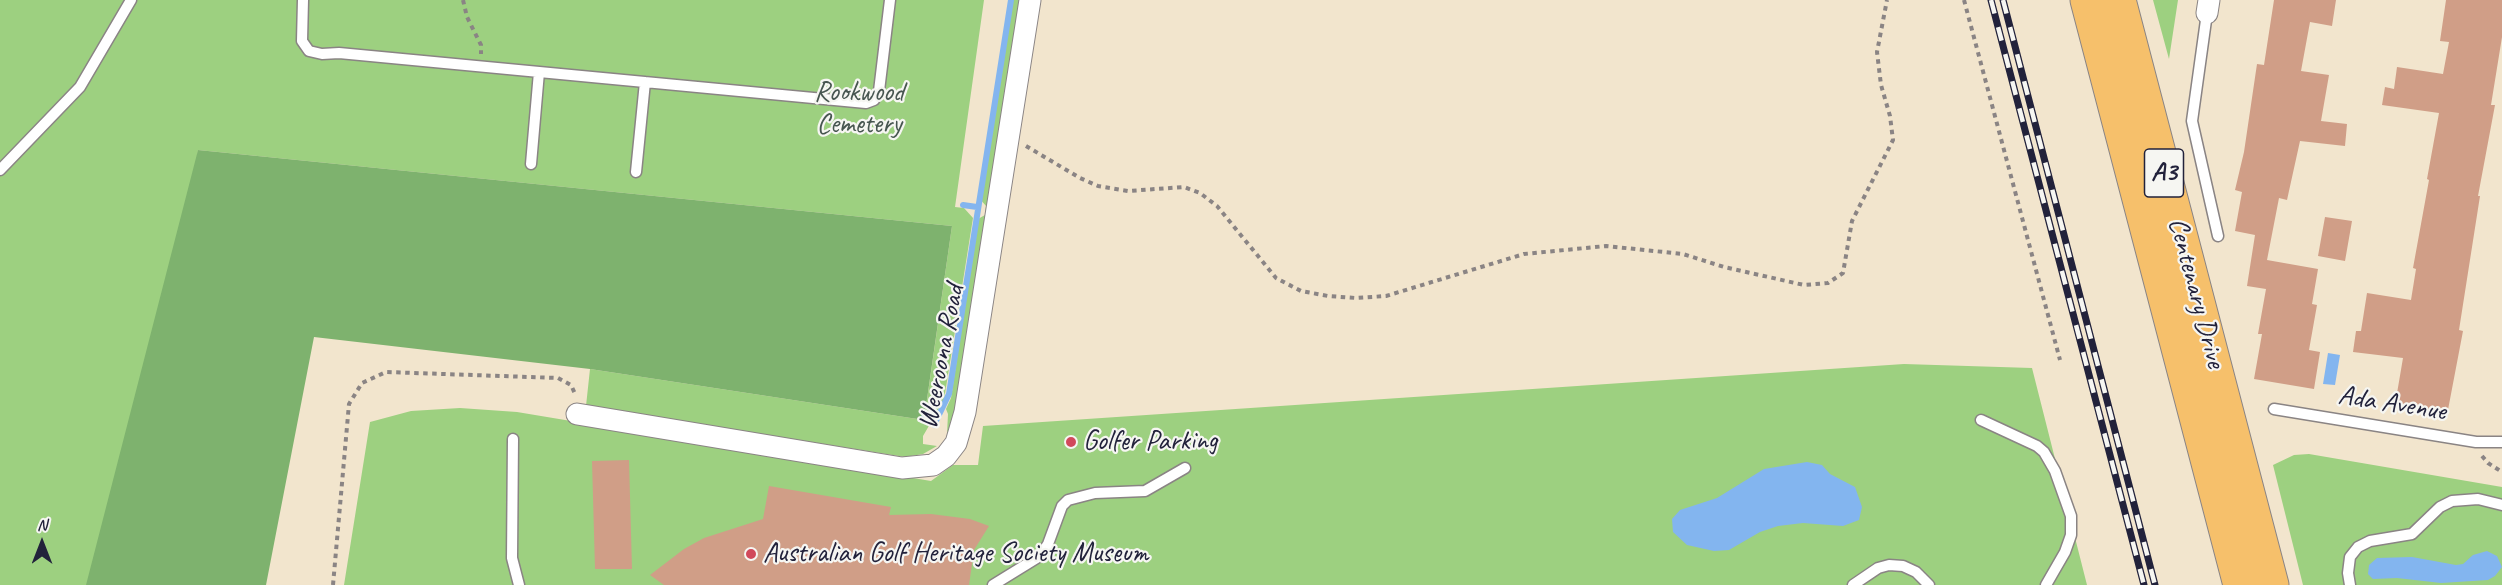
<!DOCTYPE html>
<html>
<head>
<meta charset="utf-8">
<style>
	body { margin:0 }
	#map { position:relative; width:2502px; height:585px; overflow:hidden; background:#f2e5cd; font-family:Caveat,sans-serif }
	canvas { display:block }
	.north { position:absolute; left:12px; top:513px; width:60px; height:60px; -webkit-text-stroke:4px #f6f6f2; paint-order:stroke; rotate:0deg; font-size:16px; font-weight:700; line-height:24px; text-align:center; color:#22223b }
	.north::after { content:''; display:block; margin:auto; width:21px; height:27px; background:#22223b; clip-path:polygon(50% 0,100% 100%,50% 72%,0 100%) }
</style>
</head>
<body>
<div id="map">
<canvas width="2502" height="585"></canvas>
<div class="north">N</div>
</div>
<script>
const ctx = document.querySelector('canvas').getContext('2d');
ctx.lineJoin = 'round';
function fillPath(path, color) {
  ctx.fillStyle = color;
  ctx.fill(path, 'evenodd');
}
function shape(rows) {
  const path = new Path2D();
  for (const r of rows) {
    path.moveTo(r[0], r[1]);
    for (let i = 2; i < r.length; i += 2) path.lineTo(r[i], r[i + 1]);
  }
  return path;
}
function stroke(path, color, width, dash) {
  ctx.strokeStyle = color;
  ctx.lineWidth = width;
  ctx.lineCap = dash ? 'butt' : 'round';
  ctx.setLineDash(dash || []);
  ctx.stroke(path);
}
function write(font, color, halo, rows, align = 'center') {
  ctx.font = font + ' Caveat,sans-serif';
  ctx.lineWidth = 4.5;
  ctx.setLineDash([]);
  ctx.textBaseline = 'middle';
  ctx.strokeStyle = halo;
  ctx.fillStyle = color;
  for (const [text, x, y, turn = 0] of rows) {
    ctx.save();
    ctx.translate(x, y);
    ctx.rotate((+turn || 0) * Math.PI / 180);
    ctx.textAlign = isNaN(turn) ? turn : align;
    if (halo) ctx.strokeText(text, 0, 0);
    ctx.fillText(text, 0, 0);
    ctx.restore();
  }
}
fillPath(shape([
	[0,0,984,0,955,207,964,208,973,218,944,400,932,420,925,414,952,226,198,150,159,585,0,585],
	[1012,0,1019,0,1006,92,958,401,947,434,948,414,946,409,951,398,978,219,985,215,986,206,980,199],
	[2153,0,2178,0,2169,59],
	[1904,364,2032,368,2087,585,344,585,370,422,411,411,460,408,517,412,931,481,953,465,978,465,983,426],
	[590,369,924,420,930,424,923,436,923,444,937,446,923,454,905,457,586,406],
	[2309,454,2502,487,2502,585,2303,585,2273,465,2294,455]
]), '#9dd080');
fillPath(shape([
	[198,150,952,226,924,420,590,369,314,337,266,585,86,585]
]), '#7eb26e');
fillPath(shape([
	[2328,353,2340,355,2335,385,2323,384],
	[1807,462,1822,465,1830,474,1855,487,1862,507,1859,520,1843,526,1803,523,1778,526,1760,532,1729,550,1714,551,1687,545,1673,532,1672,519,1680,510,1717,498,1764,469],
	[2487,551,2497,556,2502,567,2495,576,2488,580,2441,583,2397,578,2373,579,2368,574,2369,565,2377,558,2412,557,2456,565,2463,564,2473,555]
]), '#83b5ef');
stroke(shape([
	[963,205,977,207],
	[924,417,934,425,949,394,1011,0]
]), '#83b5ef', 6);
fillPath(shape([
	[2274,0,2336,0,2332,26,2310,22,2301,71,2329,75,2321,121,2347,124,2345,146,2300,141,2287,200,2279,198,2267,260,2318,269,2312,304,2317,305,2309,350,2320,352,2314,389,2254,379,2262,334,2258,334,2266,289,2247,286,2255,235,2235,231,2242,192,2235,190,2244,152,2257,64,2264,65],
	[2446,0,2502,0,2502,37,2491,105,2495,105,2478,196,2480,196,2459,330,2463,331,2447,415,2395,405,2403,358,2353,352,2356,331,2361,331,2367,293,2411,300,2416,269,2413,268,2429,180,2427,179,2439,113,2382,105,2385,87,2394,89,2397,67,2443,74,2449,42,2440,41],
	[2325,217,2352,221,2345,261,2318,256],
	[629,460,632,569,595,569,592,461],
	[769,486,891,507,889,515,931,514,970,519,989,526,974,550,969,585,664,585,650,575,684,549,704,538,763,519]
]), '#d09e87');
const service = shape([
	[303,0,302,41,309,51,322,54,339,53,866,103,874,100,879,91,890,0],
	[2207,13,2192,121,2218,236],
	[531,164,539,72],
	[0,170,80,87,131,0],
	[636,172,645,82],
	[2274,409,2476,442,2502,442],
	[1981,420,2037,446,2044,452,2055,471,2071,516,2071,535,2065,552,2046,585],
	[513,439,512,558,519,585],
	[993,585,1040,556,1048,544,1062,506,1068,500,1095,493,1145,491,1185,468],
	[1853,585,1878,568,1889,565,1903,566,1916,572,1929,585],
	[2350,585,2348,573,2350,557,2358,547,2370,541,2412,534,2440,507,2452,501,2478,499,2502,505]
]);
const minor = shape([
	[2207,13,2209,0],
	[577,414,902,468,933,465,946,456,956,443,965,412,1030,0]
]);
const trunk = shape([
	[2087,0,2240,585],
	[2119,0,2272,585]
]);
stroke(service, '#8a8484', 13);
stroke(minor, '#8a8484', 23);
stroke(trunk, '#8a8484', 35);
stroke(shape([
	[463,0,467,17,481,45,481,54],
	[1964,0,2060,360],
	[1026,146,1080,178,1098,186,1128,191,1184,187,1200,193,1217,206,1276,278,1301,291,1328,296,1356,298,1386,296,1524,254,1606,246,1683,254,1724,267,1804,285,1828,283,1843,273,1852,221,1893,140,1890,116,1881,85,1877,52,1887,0],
	[2482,456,2488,463,2502,472],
	[333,585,349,404,362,383,386,372,558,378,571,385,576,396]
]), '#8a8484', 4, [4.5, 4.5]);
stroke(service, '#fff', 10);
stroke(minor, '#fff', 21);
stroke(trunk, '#f6c06b', 33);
const rail = shape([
	[1991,0,2144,585],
	[2003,0,2155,585]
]);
stroke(rail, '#22223b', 7);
stroke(rail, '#f6f6f2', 4.5, [14]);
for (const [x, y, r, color] of [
	[1071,442,6,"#d1495b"],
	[751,554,6,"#d1495b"]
]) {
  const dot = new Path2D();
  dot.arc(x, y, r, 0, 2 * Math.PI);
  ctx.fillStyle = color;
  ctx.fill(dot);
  stroke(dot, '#f6f6f2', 2);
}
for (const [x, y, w] of [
	[2164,173,39]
]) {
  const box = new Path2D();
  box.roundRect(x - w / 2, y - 24, w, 48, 4.5);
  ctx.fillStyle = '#f6f6f2';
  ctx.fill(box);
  stroke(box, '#22223b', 1.5);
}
write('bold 27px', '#22223b', null, [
	["A3",2164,173]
]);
write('28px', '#475650', '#f6f6f2', [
	["Rookwood",859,93],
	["Cemetery",859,125]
]);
write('28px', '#22223b', '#f6f6f2', [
	["Centenary Drive",2196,293,75],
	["Weeroona Road",942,357,-79],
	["Ada Avenue",2392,404,9]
]);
write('28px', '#22223b', '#f6f6f2', [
	["Golfer Parking",1083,442],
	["Australian Golf Heritage Society Museum",763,554]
], 'left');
</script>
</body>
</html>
